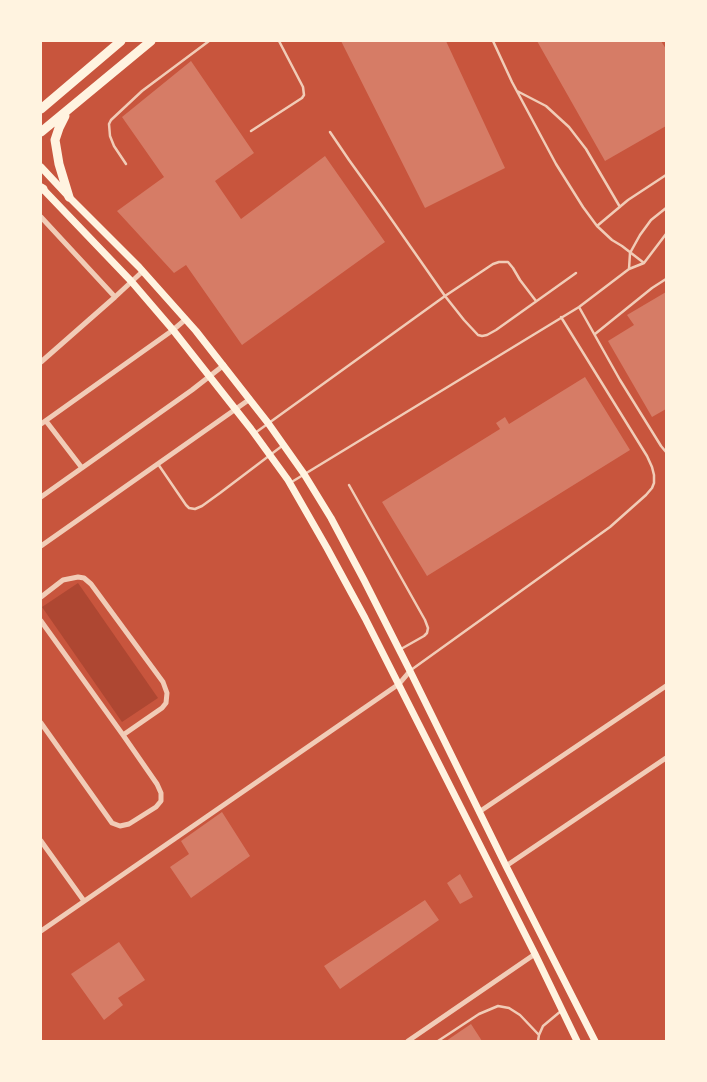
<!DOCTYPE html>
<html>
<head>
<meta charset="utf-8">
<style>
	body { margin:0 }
	#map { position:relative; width:707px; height:1082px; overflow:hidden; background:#c8553d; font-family:"PT Sans Narrow",sans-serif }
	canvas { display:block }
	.frame { position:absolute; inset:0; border:42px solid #fff3e0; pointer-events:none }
</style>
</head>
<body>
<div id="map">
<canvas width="707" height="1082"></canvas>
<div class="frame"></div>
</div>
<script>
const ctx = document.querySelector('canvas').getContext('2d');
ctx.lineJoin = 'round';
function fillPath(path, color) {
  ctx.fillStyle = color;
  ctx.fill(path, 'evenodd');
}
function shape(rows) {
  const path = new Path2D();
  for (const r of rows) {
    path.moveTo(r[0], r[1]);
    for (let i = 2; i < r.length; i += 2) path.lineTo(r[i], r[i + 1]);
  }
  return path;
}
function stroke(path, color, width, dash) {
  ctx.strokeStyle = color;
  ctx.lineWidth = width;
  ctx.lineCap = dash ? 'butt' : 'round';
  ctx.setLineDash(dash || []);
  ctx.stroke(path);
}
fillPath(shape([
	[78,583,158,698,122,722,42,607]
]), '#ae4732');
fillPath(shape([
	[341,41,446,41,505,168,425,208],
	[537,41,661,41,666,49,666,126,605,161],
	[191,61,254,153,215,181,241,219,325,156,385,242,242,345,186,265,174,273,117,211,164,177,122,117],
	[666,292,666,409,652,417,608,341,634,325,627,315],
	[585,377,630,450,427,576,382,502,500,429,496,423,505,417,509,424],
	[222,812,250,856,191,898,170,867,189,854,181,841],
	[460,874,473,897,460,904,447,883],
	[425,900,439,920,340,989,324,966],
	[119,942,145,980,118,998,123,1005,104,1020,71,974],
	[471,1024,482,1041,446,1041]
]), '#d67c66');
stroke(shape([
	[493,41,512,82,556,164,583,207,597,226,612,240,622,246,644,263],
	[517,91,546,106,569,127,586,149,620,207],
	[251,131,302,98,304,95,303,87,279,41],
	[330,132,349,160,380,203,445,296,464,320,478,335,482,336,487,335,496,330,576,273],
	[126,164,114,146,110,136,109,124,111,120,142,91,209,41],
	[666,208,651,220,640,235,630,253,629,269,644,263,666,234],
	[597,226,628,200,666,175],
	[579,307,620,380,661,446,666,452],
	[595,334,652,288,666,279],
	[255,433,445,296,493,264,499,262,508,262,513,268,520,280,536,301],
	[158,464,186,505,189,508,195,509,202,506,220,493,282,446],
	[290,483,579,307,629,269],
	[349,485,425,620,428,628,427,633,424,636,401,649],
	[411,670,610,527,646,495,652,488,654,483,654,475,652,467,647,456,561,317],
	[438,1041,479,1014,498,1006,509,1008,520,1015,539,1035],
	[538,1041,539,1035,543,1026,561,1011]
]), '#f1ccb7', 2.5);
stroke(shape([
	[41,217,115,297],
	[41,362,115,297,143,271],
	[46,421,82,468],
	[41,424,173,330,186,319],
	[41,497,192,390,224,365],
	[41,546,250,399],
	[41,597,63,580,78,577,84,578,91,584,163,682,167,693,166,703,162,708,123,735],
	[41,621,123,735,157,784,161,793,161,801,156,807,129,824,120,826,112,823,41,723],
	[479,812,666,686],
	[41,841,84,901],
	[506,866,666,758],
	[41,931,399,684,410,671],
	[408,1041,535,954]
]), '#f1ccb7', 5);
stroke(shape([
	[41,167,69,197,139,267,196,331,268,423,304,474,331,518,364,580,410,671,506,866,595,1041],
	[41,187,131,281,173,330,251,429,288,480,327,548,365,618,535,954,577,1041]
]), '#fff3e0', 7);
stroke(shape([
	[41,109,121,41],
	[65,116,59,128,55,140,59,164,69,197],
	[41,132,151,41],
	[41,188,43,189]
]), '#fff3e0', 9);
</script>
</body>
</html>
